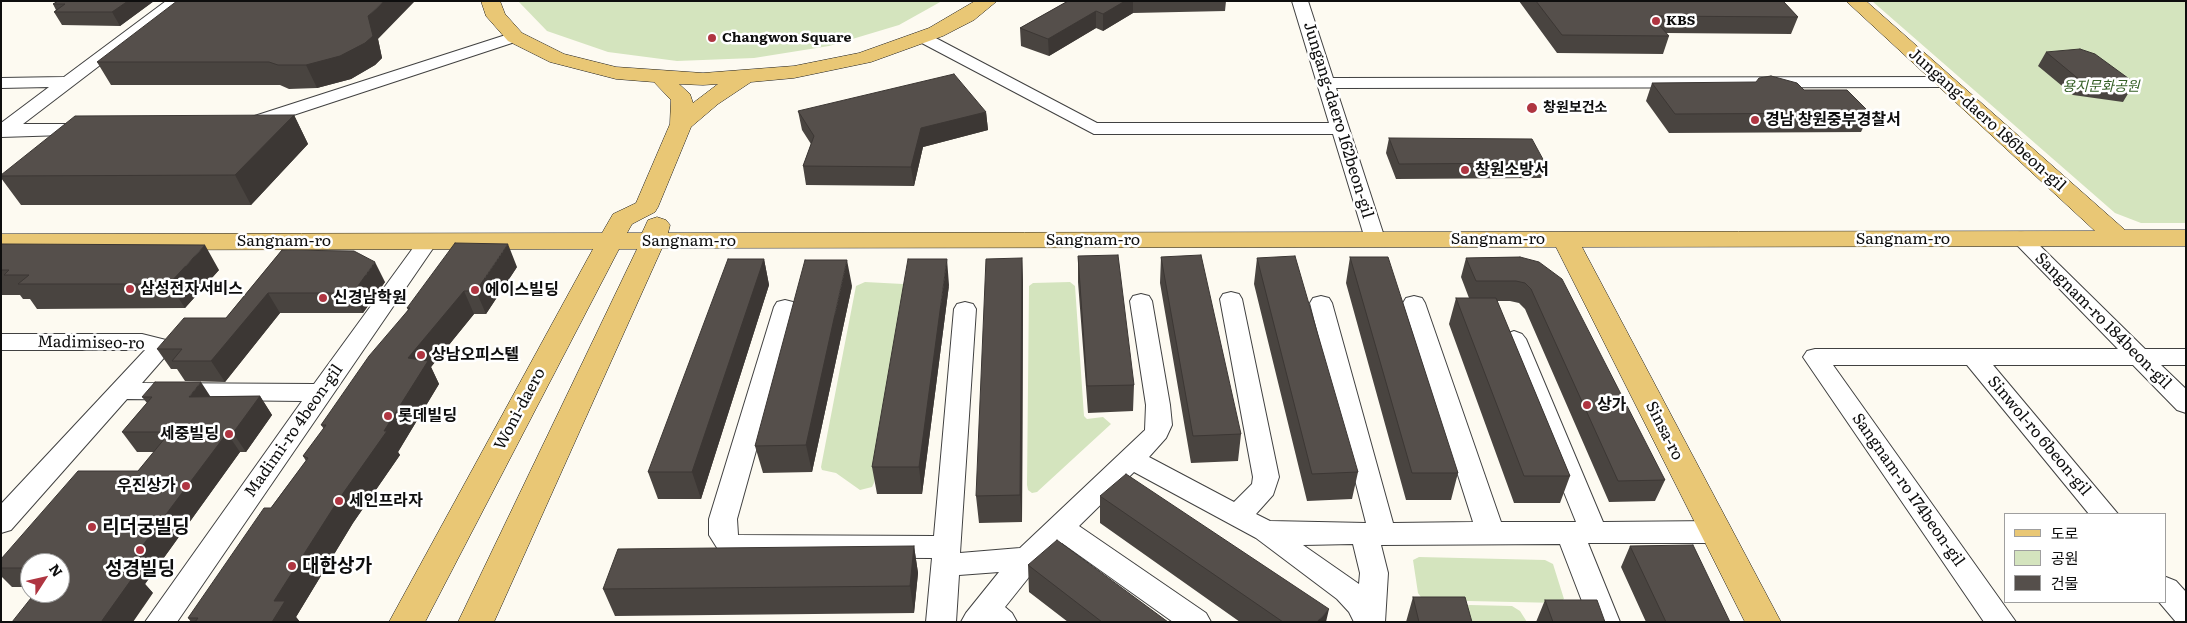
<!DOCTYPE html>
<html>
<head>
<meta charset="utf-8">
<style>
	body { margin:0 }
	#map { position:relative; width:2187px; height:623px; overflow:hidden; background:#fdfaf1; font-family:Literata,"Noto Sans KR",serif }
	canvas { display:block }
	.frame { position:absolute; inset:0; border:2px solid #0e0e0e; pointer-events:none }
	.legend { position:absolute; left:2004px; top:513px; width:162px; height:90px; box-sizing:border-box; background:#fff; border:1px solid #9f9f9f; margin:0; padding:6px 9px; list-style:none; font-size:15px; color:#0e0e0e }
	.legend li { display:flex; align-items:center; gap:10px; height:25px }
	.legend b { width:25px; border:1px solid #9f9f9f }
	.north { position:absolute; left:20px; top:553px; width:50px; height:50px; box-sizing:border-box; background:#fff; border:1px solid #9f9f9f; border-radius:50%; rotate:55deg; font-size:14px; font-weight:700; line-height:20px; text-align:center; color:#0e0e0e }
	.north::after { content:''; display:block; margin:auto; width:18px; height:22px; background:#af3541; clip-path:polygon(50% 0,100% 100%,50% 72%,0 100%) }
</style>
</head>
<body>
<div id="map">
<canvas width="2187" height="623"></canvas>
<div class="frame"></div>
<ul class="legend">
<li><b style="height:6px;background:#e9c775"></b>도로</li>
<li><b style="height:14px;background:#d4e4be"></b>공원</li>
<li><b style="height:14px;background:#554f4b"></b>건물</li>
</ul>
<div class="north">N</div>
</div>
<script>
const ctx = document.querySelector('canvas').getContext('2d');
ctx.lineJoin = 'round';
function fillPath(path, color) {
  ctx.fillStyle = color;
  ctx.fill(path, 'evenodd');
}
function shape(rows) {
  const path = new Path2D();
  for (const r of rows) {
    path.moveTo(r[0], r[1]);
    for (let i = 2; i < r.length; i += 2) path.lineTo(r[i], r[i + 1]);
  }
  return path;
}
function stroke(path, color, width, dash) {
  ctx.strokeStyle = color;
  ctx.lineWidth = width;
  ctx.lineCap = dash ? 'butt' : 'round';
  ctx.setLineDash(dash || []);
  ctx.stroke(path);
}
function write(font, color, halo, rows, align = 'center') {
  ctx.font = font + ' Literata,"Noto Sans KR",serif';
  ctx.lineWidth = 5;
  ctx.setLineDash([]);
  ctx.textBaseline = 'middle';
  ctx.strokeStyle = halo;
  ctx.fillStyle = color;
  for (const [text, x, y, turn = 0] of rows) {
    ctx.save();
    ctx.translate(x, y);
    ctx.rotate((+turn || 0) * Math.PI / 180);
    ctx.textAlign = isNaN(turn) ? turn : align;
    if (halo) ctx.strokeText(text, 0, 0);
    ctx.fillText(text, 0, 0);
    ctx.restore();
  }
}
fillPath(shape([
	[518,1,942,1,899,25,829,46,754,58,677,61,608,52,547,31],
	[1872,1,2186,1,2186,223,2141,223,2115,213],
	[865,282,903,284,906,286,907,297,874,483,872,487,860,490,836,473,822,470,821,467,856,286],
	[1070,282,1075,286,1084,416,1087,419,1103,417,1111,424,1037,492,1032,493,1028,490,1027,485,1029,286,1033,283],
	[1419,557,1545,560,1553,564,1564,599,1559,603,1423,600,1418,593,1413,560],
	[1470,605,1512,606,1520,611,1527,622,1459,622,1463,606]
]), '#d4e4be');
const minor = shape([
	[166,1,184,1,23,124,89,124,96,126,98,130,96,134,1,137,1,123,49,87,1,88,1,78,64,77,166,1],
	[1292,1,1308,1,1333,78,1945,77,1951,78,1954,82,1951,86,1945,87,1336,88,1385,239,1382,243,1375,245,1368,243,1365,239,1333,134,1094,134,918,41,916,38,918,35,930,35,1097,123,1329,123,1292,1],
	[515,32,521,34,523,37,521,40,251,129,245,130,239,129,236,125,239,121,515,32],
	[2021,232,2028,234,2145,349,2186,349,2186,365,2161,365,2186,389,2186,413,2177,410,2133,365,1993,365,2118,514,2089,514,1967,365,1833,365,2016,622,1984,622,1803,357,1807,351,1815,349,2118,349,2014,242,2011,238,2014,234,2021,232],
	[428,235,435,237,438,241,177,622,145,622,302,401,127,399,11,530,1,533,1,504,145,350,1,350,1,334,142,334,170,341,174,346,170,351,142,383,314,384,421,237,428,235],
	[1231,292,1239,294,1242,299,1279,477,1273,495,1256,514,1270,521,1366,523,1310,303,1313,298,1321,296,1329,298,1332,303,1393,523,1473,522,1403,303,1406,298,1414,296,1422,298,1425,303,1501,522,1576,522,1502,339,1506,334,1514,331,1522,334,1526,339,1603,522,1716,521,1726,524,1730,532,1726,540,1716,543,1588,543,1620,622,1590,622,1560,544,1381,545,1388,573,1385,622,1354,622,1349,612,1337,599,1256,538,1134,472,1079,526,1206,613,1211,622,1173,622,1062,543,1037,567,1005,607,1012,613,1017,622,961,622,966,613,999,572,959,575,956,622,926,622,932,558,739,557,719,551,709,535,709,519,774,307,777,302,785,300,793,302,796,307,737,519,738,535,934,536,954,309,957,304,965,302,973,304,976,309,960,553,1020,548,1145,430,1146,405,1130,301,1133,296,1141,294,1149,296,1152,301,1170,405,1172,425,1166,438,1149,457,1234,502,1252,484,1253,477,1220,299,1223,294,1231,292],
	[1353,544,1360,573,1359,584,1303,545,1353,544],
	[2166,577,2176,581,2186,592,2186,622,2176,622,2159,602,2166,602,2166,577]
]);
const major = shape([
	[481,1,500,1,505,14,522,33,564,54,616,67,703,73,794,66,859,53,929,28,975,1,997,1,974,20,943,36,871,62,794,78,751,82,718,104,691,127,658,207,655,212,632,224,627,233,642,233,648,220,657,217,666,220,670,225,668,233,2095,231,1846,1,1866,1,2125,230,2186,230,2186,246,1582,247,1781,622,1745,622,1556,247,662,248,494,622,458,622,637,249,619,249,425,622,389,622,593,249,1,250,1,234,602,233,613,214,636,203,670,124,671,100,654,82,616,79,550,62,508,41,486,16,481,1],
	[679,84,703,85,718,84,693,103,690,94,679,84]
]);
stroke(minor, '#414141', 2);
stroke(major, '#1f1f1f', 1);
fillPath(minor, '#fff');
fillPath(major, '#e9c775');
fillPath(shape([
	[58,1,154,1,120,26,62,25,54,12,56,10,53,4],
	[1068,1,1226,1,1225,11,1133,13,1103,31,1096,28,1049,56,1021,46,1020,28],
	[1519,1,1783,1,1798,17,1791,34,1666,33,1669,36,1663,54,1557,53],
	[378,39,382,58,375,65,351,79,317,88,289,89,280,85,111,85,97,62],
	[2046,52,2132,87,2123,102,2073,95,2038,66],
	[1652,83,1804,90,1870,113,1861,132,1669,133,1646,101],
	[798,111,986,112,988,130,923,147,914,186,806,185,803,166,811,144,802,130],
	[294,115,308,144,251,205,21,205,1,178,1,175],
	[1389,138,1545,163,1541,178,1396,179,1386,153],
	[1,244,219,270,185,308,37,309,30,299,23,299,20,295,1,295],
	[282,250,385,282,363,313,280,313,225,382,185,381,177,369,171,369,157,349,226,318],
	[1078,256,1134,385,1133,411,1088,413,1078,282],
	[1161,257,1241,434,1238,461,1191,463,1160,283],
	[1350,257,1458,473,1451,500,1406,500,1346,283],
	[1520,257,1665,480,1655,501,1609,502,1525,309,1519,303,1510,301,1497,301,1570,476,1560,503,1514,503,1449,324,1456,298,1469,298,1461,277,1466,258],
	[1022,258,1023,284,1022,522,979,523,976,496],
	[1257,258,1358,472,1352,499,1307,501,1254,284],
	[764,259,769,285,701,499,658,499,648,472],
	[517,267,486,314,474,314,431,367,439,384,398,452,400,455,353,523,296,617,300,622,191,622,188,618,306,461,303,456,324,429,321,425,408,310,407,308],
	[949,285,922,494,877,494,872,467],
	[852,286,812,472,763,473,755,446],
	[260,396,272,415,246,452,240,452,145,584,153,593,60,563,30,563,30,587,12,587,1,576,1,559,138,471,154,452,137,452,122,432,147,403,142,397],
	[1100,496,1326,622,1240,622,1100,523],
	[914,546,918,573,914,613,615,616,603,589],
	[1630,546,1730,622,1646,622,1621,567],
	[1028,565,1168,622,1068,622,1029,592],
	[1413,597,1472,622,1406,622],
	[1545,600,1605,622,1536,622]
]), '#494440');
fillPath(shape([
	[128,1,154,1,120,26,112,12],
	[384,1,415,1,378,39,382,58,375,65,351,79,317,88,306,65,368,16],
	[1125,1,1133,1,1133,13,1103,31,1103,14],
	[1096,11,1096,28,1049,56,1048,39],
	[986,112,988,130,923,147,914,186,911,167,921,128],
	[294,115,308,144,251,205,235,175],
	[508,244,517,267,486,314,476,291],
	[205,245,219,270,185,308,169,284],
	[1022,258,1023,284,1022,522,1020,495],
	[764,259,769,285,701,499,692,472],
	[947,259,949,285,922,494,919,467],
	[847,260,852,286,812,472,806,445],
	[375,262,385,282,363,313,353,293],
	[464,291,474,314,431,367,439,384,398,452,400,455,353,523,296,617,300,622,272,622,274,601,339,499,384,431,408,358],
	[268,293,280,313,225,382,211,361],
	[201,382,214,402,189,397],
	[260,396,272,415,246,452,233,433],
	[227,433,240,452,145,584,153,593,133,622,101,622,122,573],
	[914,546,918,573,914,613,910,586],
	[1329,609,1326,622,1317,622]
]), '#3c3734');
const building = shape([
	[58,1,128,1,112,12,54,12,65,4,53,4,58,1],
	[177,1,384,1,368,16,373,36,365,43,340,56,306,65,278,65,269,62,97,62,177,1],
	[1068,1,1125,1,1103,14,1096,11,1048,39,1020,28,1068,1],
	[1536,1,1783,1,1798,17,1651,16,1669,36,1562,35,1536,1],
	[2080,49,2095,54,2132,81,2132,87,2081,81,2046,52,2080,49],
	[954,74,986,112,921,128,911,167,803,166,814,136,798,111,954,74],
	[1771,76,1797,83,1804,90,1847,90,1870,113,1675,114,1652,83,1756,82,1759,78,1771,76],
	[294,115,235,175,1,176,1,175,75,116,294,115],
	[1389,138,1532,139,1545,163,1399,164,1389,138],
	[455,243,508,244,476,291,464,291,408,358,428,361,384,431,387,431,339,499,274,601,285,601,272,622,195,622,198,618,188,618,264,508,271,508,308,458,303,456,326,425,321,425,369,356,410,308,407,308,455,243],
	[1,244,205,245,169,284,18,284,29,275,4,275,9,270,1,270,1,244],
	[282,250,354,251,375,262,353,293,268,293,211,361,172,361,182,349,157,349,184,318,226,318,282,250],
	[1118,255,1134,385,1087,386,1078,256,1118,255],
	[1201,255,1241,434,1193,436,1161,257,1201,255],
	[1295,256,1358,472,1312,474,1257,258,1295,256],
	[1350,257,1388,257,1458,473,1412,473,1350,257],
	[1520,257,1539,262,1562,279,1665,480,1618,481,1531,289,1525,283,1516,281,1476,281,1466,258,1520,257],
	[1022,258,1020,495,976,496,986,259,1022,258],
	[728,259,764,259,692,472,648,472,728,259],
	[908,259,947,259,919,467,872,467,908,259],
	[805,260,847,260,806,445,755,446,805,260],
	[1456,298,1496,298,1570,476,1524,476,1456,298],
	[155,382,201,382,189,397,260,396,233,433,227,433,122,573,136,573,101,622,12,622,35,593,60,593,60,563,30,563,30,568,1,568,1,559,78,471,138,471,170,432,122,432,152,397,142,397,155,382],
	[1126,474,1329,609,1317,622,1283,622,1100,496,1126,474],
	[1057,540,1168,622,1102,622,1028,565,1057,540],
	[1693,545,1730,622,1666,622,1630,546,1693,545],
	[914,546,910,586,603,589,618,549,914,546],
	[1413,597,1465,597,1472,622,1419,622,1413,597],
	[1545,600,1597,600,1605,622,1553,622,1545,600]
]);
fillPath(building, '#554f4b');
stroke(building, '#3c3734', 1);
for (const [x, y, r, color] of [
	[1656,21,5,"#af3541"],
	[712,38,5,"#af3541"],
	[1532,108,6,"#af3541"],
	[1755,120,5,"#af3541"],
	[1465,170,5,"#af3541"],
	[130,289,5,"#af3541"],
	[475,290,5,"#af3541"],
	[323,298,5,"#af3541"],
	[421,355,5,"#af3541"],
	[1587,405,5,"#af3541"],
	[388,416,5,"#af3541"],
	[229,434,5,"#af3541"],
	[186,486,5,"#af3541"],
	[339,501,5,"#af3541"],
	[92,527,5,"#af3541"],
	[140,550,5,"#af3541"],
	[292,566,5,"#af3541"]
]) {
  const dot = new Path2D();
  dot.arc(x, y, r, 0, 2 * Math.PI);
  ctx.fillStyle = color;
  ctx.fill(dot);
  stroke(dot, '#fff', 2);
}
write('bold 14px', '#0e0e0e', '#fff', [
	["KBS",1666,21],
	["Changwon Square",722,38],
	["창원보건소",1543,108]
], 'left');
write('italic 14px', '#345f25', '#fff', [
	["용지문화공원",2101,87]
]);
write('16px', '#0e0e0e', '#fff', [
	["Jungang-daero 162beon-gil",1338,120,73],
	["Jungang-daero 186beon-gil",1987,120,42],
	["Sangnam-ro",1498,239],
	["Sangnam-ro",1903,239],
	["Sangnam-ro",1093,240],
	["Sangnam-ro",284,241],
	["Sangnam-ro",689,241],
	["Sangnam-ro 184beon-gil",2103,321,45],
	["Madimiseo-ro",91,343,1],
	["Woni-daero",520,409,-62],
	["Madimi-ro 4beon-gil",294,431,-55],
	["Sinsa-ro",1664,431,63],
	["Sinwol-ro 6beon-gil",2039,436,50],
	["Sangnam-ro 174beon-gil",1908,490,55]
]);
write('bold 16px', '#0e0e0e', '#fff', [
	["경남 창원중부경찰서",1765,120],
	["창원소방서",1475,170],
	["삼성전자서비스",140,289],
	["에이스빌딩",485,290],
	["신경남학원",333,298],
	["상남오피스텔",431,355],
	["상가",1597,405],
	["롯데빌딩",398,416],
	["세중빌딩",219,434,"right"],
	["우진상가",176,486,"right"],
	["세인프라자",349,501]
], 'left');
write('bold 19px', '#0e0e0e', '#fff', [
	["리더궁빌딩",102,527],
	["대한상가",302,566],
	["성경빌딩",140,569,"center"]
], 'left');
</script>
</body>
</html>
